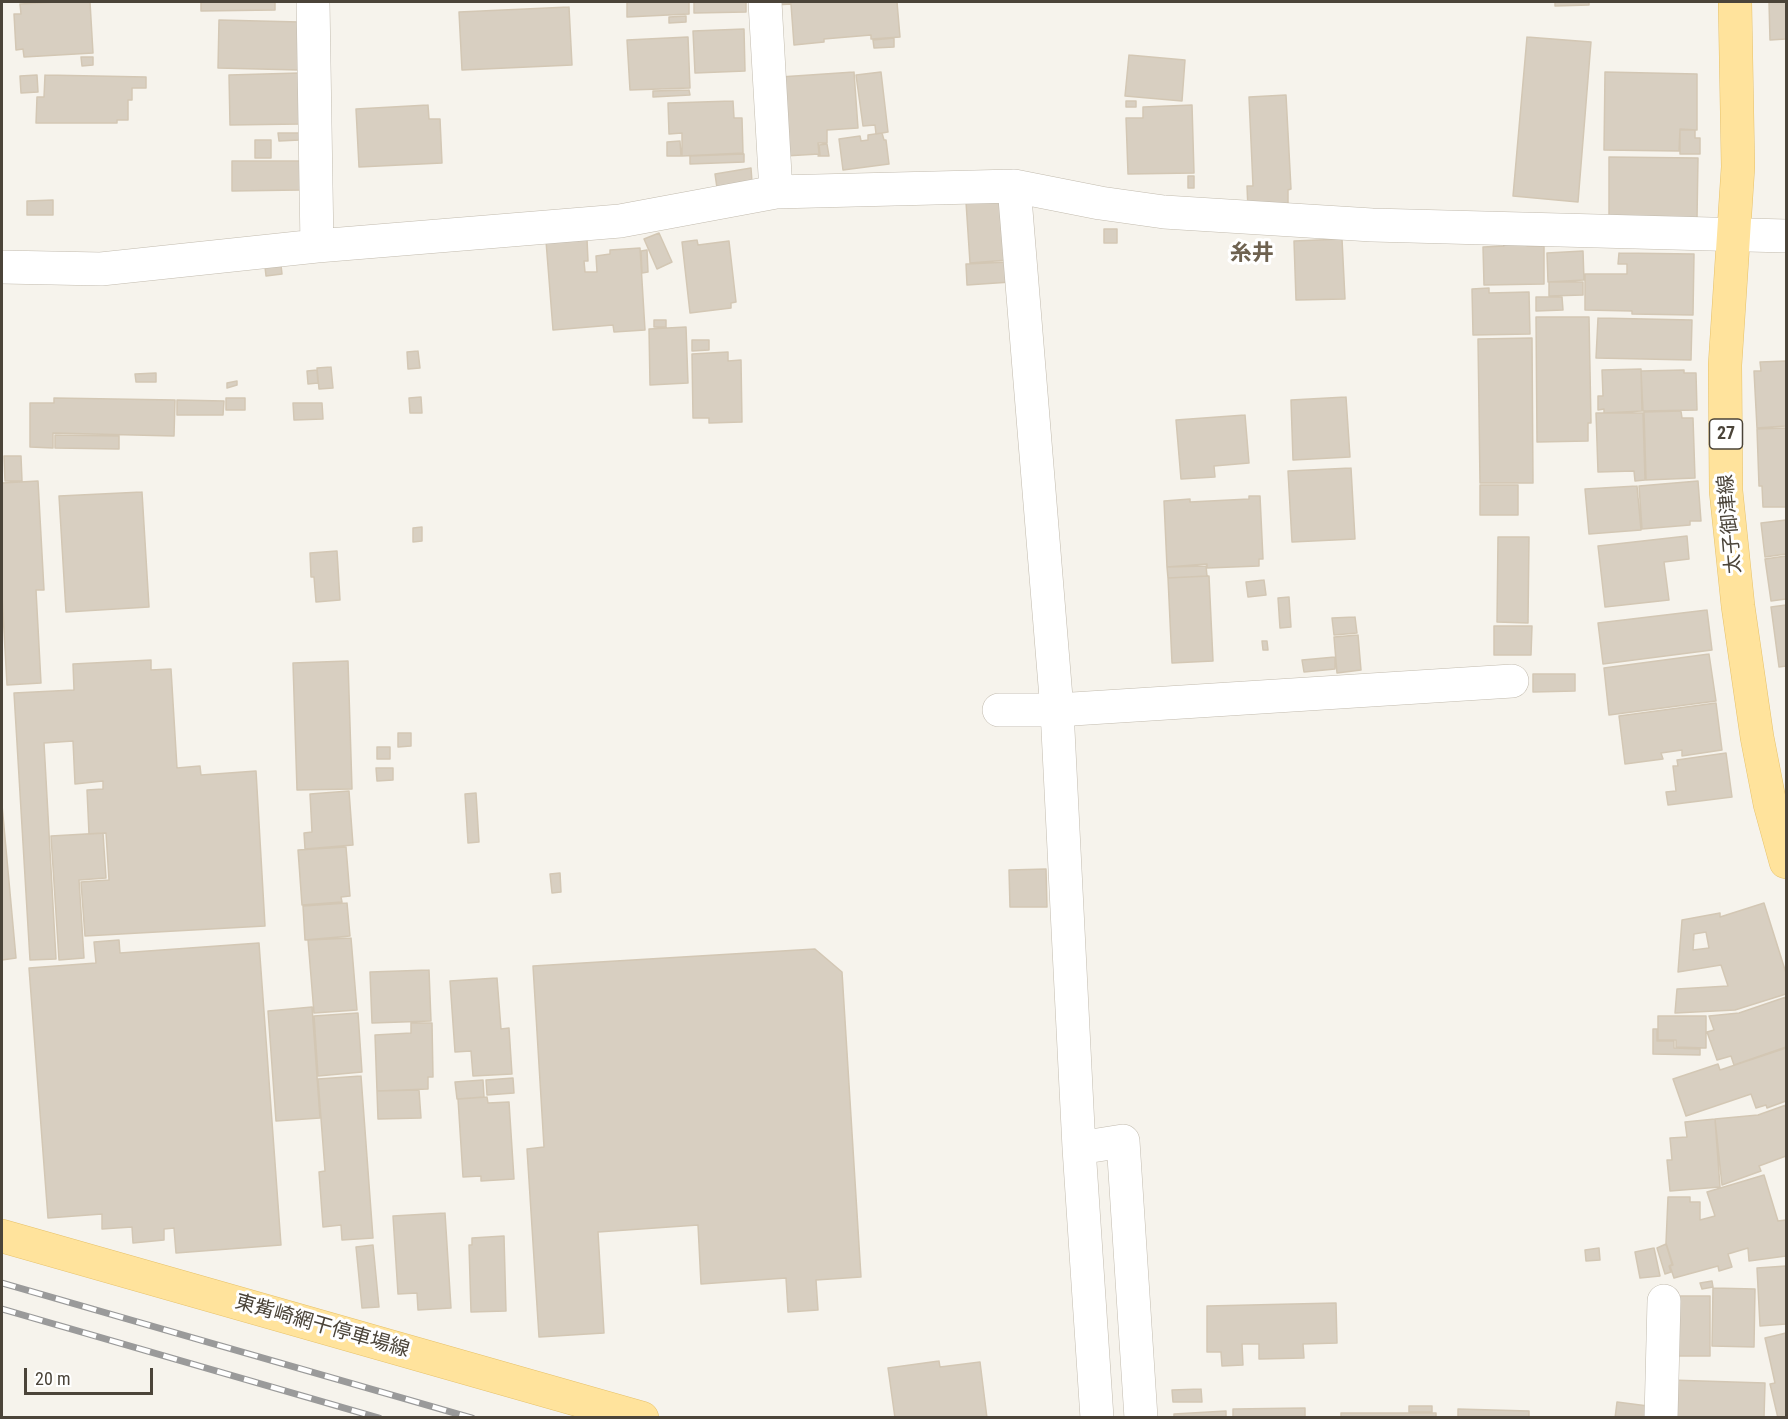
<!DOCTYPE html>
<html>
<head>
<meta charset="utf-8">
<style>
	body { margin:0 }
	#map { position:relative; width:1788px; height:1419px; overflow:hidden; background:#f6f3ec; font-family:"Roboto Condensed",sans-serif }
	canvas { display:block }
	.frame { position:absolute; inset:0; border:3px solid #4b4439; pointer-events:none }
	.scale { position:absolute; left:24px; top:1368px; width:129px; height:27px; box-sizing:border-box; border:3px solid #4b4439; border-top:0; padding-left:8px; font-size:18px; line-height:21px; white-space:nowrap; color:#4b4439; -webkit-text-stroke:4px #fff; paint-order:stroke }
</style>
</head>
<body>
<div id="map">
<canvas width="1788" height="1419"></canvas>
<div class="frame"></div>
<div class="scale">20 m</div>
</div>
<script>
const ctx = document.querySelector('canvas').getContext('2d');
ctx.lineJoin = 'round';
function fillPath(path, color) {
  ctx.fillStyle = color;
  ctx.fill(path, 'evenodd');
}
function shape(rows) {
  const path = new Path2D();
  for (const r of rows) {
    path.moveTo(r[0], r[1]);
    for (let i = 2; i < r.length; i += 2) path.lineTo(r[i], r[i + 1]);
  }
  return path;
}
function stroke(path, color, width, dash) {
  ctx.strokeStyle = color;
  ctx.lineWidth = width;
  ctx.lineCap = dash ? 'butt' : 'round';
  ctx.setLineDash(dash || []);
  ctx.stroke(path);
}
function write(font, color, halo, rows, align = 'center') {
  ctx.font = font + ' "Roboto Condensed","Noto Sans JP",sans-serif';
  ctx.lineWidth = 6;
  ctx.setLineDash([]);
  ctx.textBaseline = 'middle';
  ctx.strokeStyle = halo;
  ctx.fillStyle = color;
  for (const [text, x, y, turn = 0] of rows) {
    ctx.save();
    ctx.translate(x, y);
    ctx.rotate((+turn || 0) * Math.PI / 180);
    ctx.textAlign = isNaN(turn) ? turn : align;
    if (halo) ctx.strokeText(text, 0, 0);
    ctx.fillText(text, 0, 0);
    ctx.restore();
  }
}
const building = shape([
	[56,2,90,2,93,53,24,57,23,49,16,50,14,14,21,14,20,4,56,2],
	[201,2,275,2,275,10,201,11,201,2],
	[627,2,689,2,689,14,627,17,627,2],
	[694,2,746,2,746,12,694,13,694,2],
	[775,2,897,2,900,37,871,39,871,35,824,39,824,42,794,45,791,4,775,5,775,2],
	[1555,2,1589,2,1589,5,1555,6,1555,2],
	[1769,2,1786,2,1786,39,1770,40,1769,2],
	[569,7,572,65,462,70,459,12,569,7],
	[686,16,686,22,669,23,669,17,686,16],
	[219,20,300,22,299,70,218,68,219,20],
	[744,29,745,71,695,73,693,31,744,29],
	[688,37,690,88,630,90,627,40,688,37],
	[1527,37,1591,42,1578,202,1513,196,1527,37],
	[894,38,894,47,874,48,873,40,894,38],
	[1129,55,1185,60,1182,101,1125,96,1129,55],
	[81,57,93,57,93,65,82,66,81,57],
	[854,72,858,128,827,130,827,143,818,143,819,154,785,156,780,77,854,72],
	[881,72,888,132,876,134,875,125,863,126,856,75,881,72],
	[1605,72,1697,74,1697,130,1680,129,1679,151,1604,150,1605,72],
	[299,73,300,124,230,125,229,75,299,73],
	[37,75,38,92,21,93,20,76,37,75],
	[45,75,146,77,146,88,132,88,132,100,128,100,128,120,117,120,117,123,36,123,37,97,44,97,45,75],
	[689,90,690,95,653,97,653,91,689,90],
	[1286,95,1291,189,1288,190,1288,206,1248,209,1247,186,1253,186,1249,97,1286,95],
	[733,101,734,118,742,118,743,153,682,156,682,133,669,134,668,103,733,101],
	[1126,101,1136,101,1136,107,1126,107,1126,101],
	[428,105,429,119,440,119,442,163,359,167,356,109,428,105],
	[1192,105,1194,173,1128,174,1126,118,1143,118,1143,107,1192,105],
	[1680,130,1695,130,1695,138,1700,138,1700,154,1680,154,1680,130],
	[278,133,300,133,300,140,279,141,278,133],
	[882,133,884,140,886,140,889,164,843,170,839,139,860,136,861,141,868,140,868,135,882,133],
	[255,140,271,140,271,158,255,158,255,140],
	[680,141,681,156,667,156,667,142,680,141],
	[827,144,829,156,818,156,820,155,819,145,827,144],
	[744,154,744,162,690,164,690,156,744,154],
	[1609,157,1698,158,1697,219,1609,218,1609,157],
	[232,161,300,161,300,190,232,191,232,161],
	[751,168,752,182,717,188,715,174,751,168],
	[1188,176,1194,176,1194,188,1188,188,1188,176],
	[53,200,53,215,27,215,27,201,53,200],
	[1005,200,1008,260,970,263,966,202,1005,200],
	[1104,229,1117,229,1117,243,1104,243,1104,229],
	[659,233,672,262,657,269,644,239,659,233],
	[587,239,588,261,584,261,585,272,597,272,596,256,610,254,610,250,640,248,645,330,614,332,613,325,553,330,546,241,587,239],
	[1342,239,1345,299,1296,300,1294,241,1342,239],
	[697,240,698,245,729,241,736,302,731,303,731,308,690,313,682,242,697,240],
	[1526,241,1527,246,1544,246,1544,284,1484,285,1483,247,1504,246,1503,242,1526,241],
	[647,250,648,272,642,273,641,251,647,250],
	[1583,251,1584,280,1548,282,1547,253,1583,251],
	[1619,253,1694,254,1693,315,1632,314,1632,311,1585,310,1585,274,1627,274,1627,264,1618,264,1619,253],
	[1009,262,1011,282,967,285,966,264,1009,262],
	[281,265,282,274,266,276,265,267,281,265],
	[1549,282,1583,282,1583,295,1549,296,1549,282],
	[1489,288,1489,293,1529,292,1530,334,1473,335,1472,289,1489,288],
	[1536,297,1562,297,1563,310,1536,311,1536,297],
	[1536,317,1589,317,1591,423,1588,423,1588,441,1537,442,1536,317],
	[1598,318,1692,320,1691,360,1596,358,1598,318],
	[654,320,666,320,666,327,654,327,654,320],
	[686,327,688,383,650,385,649,329,686,327],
	[1532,338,1533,483,1480,483,1478,339,1532,338],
	[692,340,709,340,709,350,692,351,692,340],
	[418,351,420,368,408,369,407,352,418,351],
	[728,352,728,361,741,360,742,422,709,423,709,418,693,418,692,354,728,352],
	[1786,361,1786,426,1757,428,1754,371,1761,371,1760,362,1786,361],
	[331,367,333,388,319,389,317,368,331,367],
	[1641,369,1642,411,1604,413,1604,409,1598,410,1598,396,1603,396,1602,370,1641,369],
	[317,370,318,383,308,384,307,371,317,370],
	[1684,370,1684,373,1696,373,1697,410,1643,411,1641,371,1684,370],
	[156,373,156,382,136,382,135,374,156,373],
	[237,381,237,385,227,388,227,383,237,381],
	[421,397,422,413,410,413,409,398,421,397],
	[1346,397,1350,457,1293,460,1291,400,1346,397],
	[54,398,175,400,174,436,53,433,53,448,30,447,30,403,54,403,54,398],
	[226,398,245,398,245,410,226,410,226,398],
	[177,400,224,401,223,415,177,415,177,400],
	[293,403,322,403,323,419,294,420,293,403],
	[1681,411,1682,418,1693,418,1695,478,1646,480,1644,412,1681,411],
	[1596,413,1643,413,1645,480,1635,481,1634,471,1598,472,1596,413],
	[1245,415,1249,463,1214,466,1215,477,1181,479,1176,420,1245,415],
	[1786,428,1786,507,1763,507,1762,486,1759,486,1757,429,1786,428],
	[55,435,119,436,119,449,55,448,55,435],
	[4,456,21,456,22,481,5,481,4,456],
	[1351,468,1355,539,1292,542,1288,471,1351,468],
	[38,481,44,590,36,590,41,683,7,685,2,595,2,483,38,481],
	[1698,481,1701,521,1690,521,1690,525,1642,529,1639,486,1698,481],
	[1480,485,1518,485,1518,515,1480,515,1480,485],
	[1637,486,1641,530,1589,534,1585,489,1637,486],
	[142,492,149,607,66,612,59,496,142,492],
	[1249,496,1260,496,1263,559,1259,559,1259,566,1207,568,1207,564,1167,567,1164,501,1190,499,1190,502,1249,499,1249,496],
	[1786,520,1786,554,1765,557,1761,523,1786,520],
	[422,527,422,541,413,542,413,528,422,527],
	[1687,536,1689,559,1664,562,1669,600,1605,607,1598,546,1687,536],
	[1498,537,1529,537,1528,623,1497,622,1498,537],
	[337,551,340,600,316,602,314,577,311,577,310,553,337,551],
	[1786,556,1786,599,1771,601,1765,559,1786,556],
	[1206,566,1207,576,1168,578,1167,567,1206,566],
	[1209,576,1213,661,1172,663,1168,578,1209,576],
	[1264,580,1266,595,1248,597,1246,582,1264,580],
	[1289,597,1291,627,1280,628,1278,598,1289,597],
	[1786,605,1786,666,1779,667,1771,607,1786,605],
	[1707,610,1712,650,1603,664,1598,623,1707,610],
	[1355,617,1357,633,1334,635,1332,618,1355,617],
	[1494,626,1532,626,1531,655,1494,655,1494,626],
	[1358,635,1361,670,1337,673,1334,637,1358,635],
	[1262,641,1267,641,1268,650,1263,650,1262,641],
	[1709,654,1716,701,1609,715,1604,668,1709,654],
	[1335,657,1335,669,1304,672,1302,660,1335,657],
	[151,660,151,670,171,669,177,768,200,766,201,775,256,771,265,926,85,936,81,882,109,880,106,833,89,834,87,790,103,789,103,781,75,784,73,741,44,743,56,959,30,960,14,693,74,690,73,664,151,660],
	[348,661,352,789,297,790,293,663,348,661],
	[1533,674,1575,674,1575,691,1533,692,1533,674],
	[1716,703,1722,750,1682,756,1682,750,1661,753,1663,759,1625,764,1619,716,1716,703],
	[398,733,411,733,411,746,398,747,398,733],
	[377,747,390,747,390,759,377,759,377,747],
	[1726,753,1732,797,1668,805,1666,792,1676,791,1673,766,1678,766,1677,760,1726,753],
	[376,768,393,768,393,780,377,781,376,768],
	[349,791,353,845,305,849,304,833,312,832,310,794,349,791],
	[476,793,479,842,468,843,465,794,476,793],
	[2,805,16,958,2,960,2,805],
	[103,833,106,878,79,880,84,958,59,960,51,836,103,833],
	[346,847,350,896,341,897,342,902,302,905,298,850,346,847],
	[1046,869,1047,907,1010,907,1009,870,1046,869],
	[560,873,561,892,552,893,550,874,560,873],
	[347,903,350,936,305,940,303,906,347,903],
	[1764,903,1786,973,1786,994,1735,1010,1675,1013,1677,989,1728,986,1721,965,1678,972,1682,920,1720,913,1720,917,1764,903],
	[1706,932,1709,948,1693,950,1694,934,1706,932],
	[351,938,357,1010,314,1013,308,940,351,938],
	[119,940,120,953,259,943,281,1245,176,1253,174,1228,164,1229,164,1240,133,1243,132,1227,102,1229,102,1214,48,1218,29,968,96,963,94,942,119,940],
	[815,949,842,972,861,1277,816,1280,818,1310,788,1312,786,1278,701,1284,698,1225,598,1232,604,1333,539,1337,527,1149,544,1147,533,966,815,949],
	[429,970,431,1021,372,1023,370,972,429,970],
	[497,978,501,1029,509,1028,512,1074,473,1076,471,1051,455,1052,450,981,497,978],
	[1786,997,1786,1047,1734,1065,1731,1056,1717,1060,1707,1032,1714,1030,1709,1016,1739,1013,1786,997],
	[312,1007,320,1118,276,1121,268,1011,312,1007],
	[358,1013,362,1072,318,1076,314,1016,358,1013],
	[1658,1016,1706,1016,1706,1048,1676,1047,1676,1040,1658,1040,1658,1016],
	[411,1023,432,1023,433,1077,428,1077,428,1089,377,1091,375,1035,411,1033,411,1023],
	[1653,1029,1657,1029,1657,1041,1674,1041,1674,1048,1700,1049,1700,1055,1653,1054,1653,1029],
	[1786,1048,1786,1101,1767,1108,1766,1105,1756,1108,1751,1094,1686,1116,1673,1079,1718,1064,1720,1070,1786,1048],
	[361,1076,373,1238,342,1240,341,1225,323,1227,319,1172,325,1171,318,1079,361,1076],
	[513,1078,514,1093,487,1095,486,1080,513,1078],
	[483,1080,484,1097,457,1099,455,1082,483,1080],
	[419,1090,421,1118,378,1119,377,1091,419,1090],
	[487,1097,488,1103,509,1102,514,1179,481,1181,481,1176,463,1177,458,1099,487,1097],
	[1786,1105,1786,1156,1759,1166,1761,1171,1722,1185,1715,1119,1758,1115,1786,1105],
	[1715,1119,1720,1187,1670,1191,1667,1160,1672,1160,1670,1138,1687,1137,1685,1122,1715,1119],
	[1764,1175,1778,1221,1786,1220,1786,1256,1749,1261,1748,1248,1728,1254,1732,1267,1719,1271,1718,1266,1674,1278,1670,1266,1673,1265,1666,1243,1668,1197,1690,1197,1690,1202,1700,1202,1700,1220,1715,1216,1707,1192,1764,1175],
	[445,1213,451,1308,418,1310,417,1293,398,1294,393,1216,445,1213],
	[504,1236,506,1311,471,1312,469,1245,472,1245,472,1238,504,1236],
	[1666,1244,1672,1264,1669,1266,1671,1272,1665,1274,1657,1248,1666,1244],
	[373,1245,379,1307,362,1308,356,1247,373,1245],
	[1599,1248,1600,1260,1586,1261,1585,1250,1599,1248],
	[1654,1248,1660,1276,1640,1278,1635,1252,1654,1248],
	[1786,1266,1786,1324,1760,1326,1757,1268,1786,1266],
	[1712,1281,1713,1287,1702,1289,1700,1283,1712,1281],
	[1713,1288,1755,1289,1754,1347,1712,1346,1713,1288],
	[1670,1296,1710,1296,1710,1356,1669,1356,1670,1296],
	[1336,1303,1337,1343,1303,1344,1304,1358,1259,1359,1259,1344,1242,1344,1243,1365,1222,1366,1221,1352,1207,1352,1207,1306,1336,1303],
	[1786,1333,1786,1418,1778,1418,1770,1384,1775,1383,1765,1338,1786,1333],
	[939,1361,940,1367,980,1362,987,1418,895,1418,888,1368,939,1361],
	[1670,1380,1765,1383,1764,1418,1669,1418,1670,1380],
	[1201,1389,1202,1402,1173,1402,1172,1390,1201,1389],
	[1617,1402,1648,1406,1647,1418,1615,1418,1617,1402],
	[1409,1406,1432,1406,1432,1412,1409,1412,1409,1406],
	[1305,1408,1305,1418,1233,1418,1233,1409,1305,1408],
	[1458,1409,1529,1411,1529,1418,1458,1418,1458,1409],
	[1226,1411,1226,1418,1174,1418,1174,1414,1226,1411],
	[1341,1413,1436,1413,1436,1418,1341,1418,1341,1413]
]);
fillPath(building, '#d8cfc1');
stroke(building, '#d3c7b4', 1.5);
const minor = shape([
	[313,2,317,246],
	[765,2,776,192],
	[1014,186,1057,710,1079,1148,1097,1418],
	[2,267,101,269,317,246,620,221,776,192,1014,186,1100,203,1164,212,1372,225,1786,236],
	[999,710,1057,710,1512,681],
	[1079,1148,1123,1141,1141,1418],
	[1661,1418,1664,1301]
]);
const major = shape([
	[1735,2,1738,167,1725,365,1726,491,1738,606,1757,737,1770,804,1786,862],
	[2,1236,642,1418]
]);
stroke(minor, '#c2bbae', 34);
stroke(major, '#e6c16a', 34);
stroke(minor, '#fff', 33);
stroke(major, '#ffe39c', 33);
const rail = shape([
	[2,1283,472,1418],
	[2,1309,379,1418]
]);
stroke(rail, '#9a9a9a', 7);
stroke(rail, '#fff', 4.5, [14]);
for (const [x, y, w] of [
	[1726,434,33]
]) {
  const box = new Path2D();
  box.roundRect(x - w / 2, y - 15, w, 30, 4.5);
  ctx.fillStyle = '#fff';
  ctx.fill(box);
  stroke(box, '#4b4439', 1.5);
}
write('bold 18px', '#4b4439', null, [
	["27",1726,434]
]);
write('20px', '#4b4439', '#fff', [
	["太子御津線",1731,524,-95],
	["東觜崎網干停車場線",322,1327,16]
]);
write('bold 22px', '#6e6250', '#fff', [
	["糸井",1252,254]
]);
</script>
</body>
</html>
